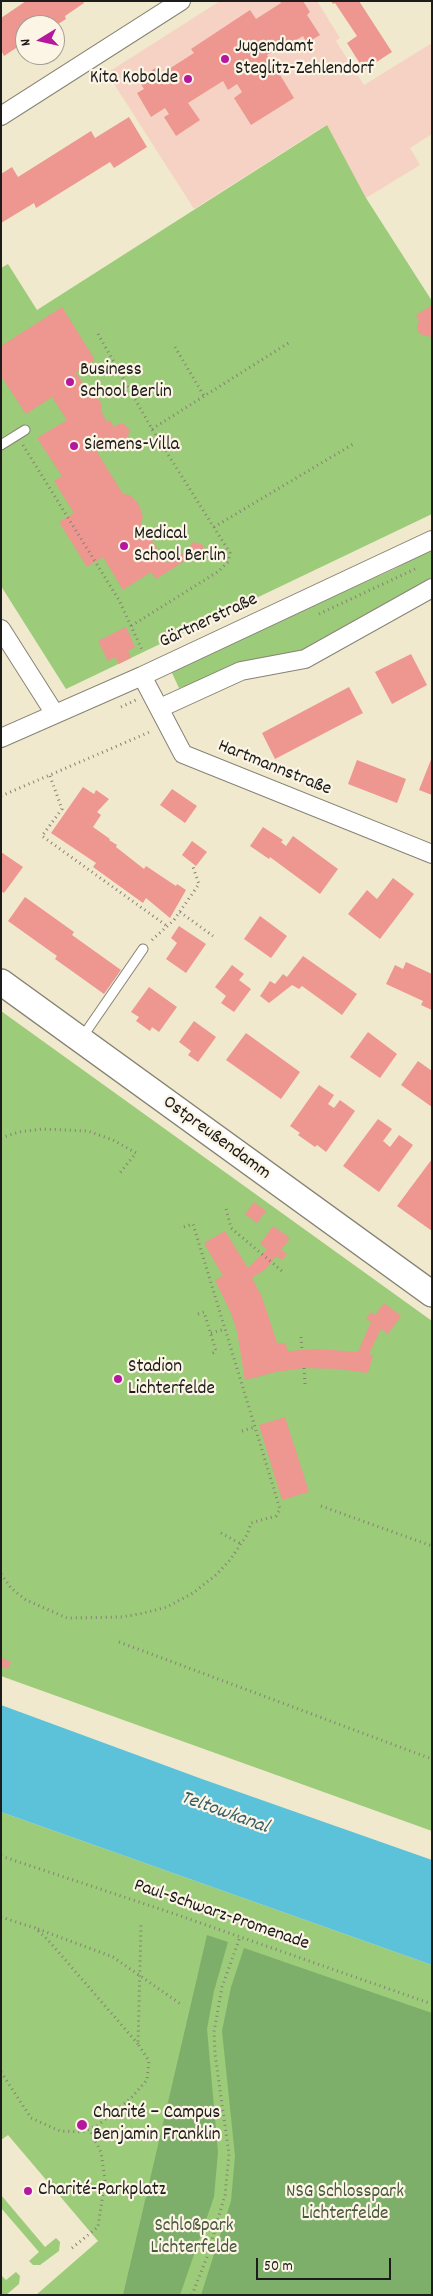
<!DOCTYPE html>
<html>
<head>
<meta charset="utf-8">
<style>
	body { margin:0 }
	#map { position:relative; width:433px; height:2296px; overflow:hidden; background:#f1e9cd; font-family:Dekko,sans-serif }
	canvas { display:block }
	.frame { position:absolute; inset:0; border:2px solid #1c1c1c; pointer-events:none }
	.north { position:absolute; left:15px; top:15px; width:50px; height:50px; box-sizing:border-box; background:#fcf5e5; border:1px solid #a29e95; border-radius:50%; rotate:261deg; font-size:14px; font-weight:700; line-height:20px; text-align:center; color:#1c1c1c }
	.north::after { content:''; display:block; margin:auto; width:18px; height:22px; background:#b5179e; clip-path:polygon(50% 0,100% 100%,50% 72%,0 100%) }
	.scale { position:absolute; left:256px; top:2258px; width:135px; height:22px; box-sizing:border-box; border:2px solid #1c1c1c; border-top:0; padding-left:6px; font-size:15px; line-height:18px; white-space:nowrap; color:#1c1c1c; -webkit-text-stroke:4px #fcf5e5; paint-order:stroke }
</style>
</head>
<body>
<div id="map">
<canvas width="433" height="2296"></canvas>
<div class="frame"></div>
<div class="north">N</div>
<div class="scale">50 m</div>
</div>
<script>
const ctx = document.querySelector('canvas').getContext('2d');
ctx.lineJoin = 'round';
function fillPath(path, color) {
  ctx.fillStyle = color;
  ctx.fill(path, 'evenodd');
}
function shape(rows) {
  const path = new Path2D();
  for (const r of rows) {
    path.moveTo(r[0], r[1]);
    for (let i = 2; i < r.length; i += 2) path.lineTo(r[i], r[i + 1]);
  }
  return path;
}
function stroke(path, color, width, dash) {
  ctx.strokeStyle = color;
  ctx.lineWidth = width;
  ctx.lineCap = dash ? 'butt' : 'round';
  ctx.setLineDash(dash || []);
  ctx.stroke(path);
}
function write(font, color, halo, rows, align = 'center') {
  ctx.font = font + ' Dekko,sans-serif';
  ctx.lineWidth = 4.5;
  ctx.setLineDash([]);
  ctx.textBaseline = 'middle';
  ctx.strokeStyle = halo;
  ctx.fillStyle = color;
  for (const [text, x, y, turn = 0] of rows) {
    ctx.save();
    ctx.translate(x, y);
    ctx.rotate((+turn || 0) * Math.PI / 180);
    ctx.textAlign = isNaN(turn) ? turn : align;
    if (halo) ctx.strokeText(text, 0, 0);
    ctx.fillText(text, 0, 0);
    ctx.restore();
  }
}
fillPath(shape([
	[220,1,317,1,340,38,336,41,364,85,432,43,432,134,410,148,420,165,366,198,326,125,194,209,107,73]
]), '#f6d2c4');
fillPath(shape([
	[327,125,366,198,432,301,432,514,66,689,1,586,1,268,8,264,37,310],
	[432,549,432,577,294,654,179,688,172,673,173,670,394,569],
	[1,1011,432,1321,432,1831,1,1676],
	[1,1812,432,1965,432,2295,36,2295,98,2241,8,2135,1,2140],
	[1,2195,45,2247,56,2238,60,2242,59,2251,40,2265,33,2265,29,2261,39,2252,1,2208],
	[16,2272,20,2276,19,2284,6,2295,1,2295,1,2275,6,2280]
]), '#9ccb7a');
fillPath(shape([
	[207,1935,228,1942,214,1991,207,2029,218,2152,214,2197,180,2295,123,2295],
	[244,1948,432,2013,432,2295,201,2295,231,2201,235,2156,222,2031,231,1987]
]), '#7daf6a');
fillPath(shape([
	[1,1705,202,1779,432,1860,432,1965,1,1812]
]), '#5cc2da');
fillPath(shape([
	[26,1,83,1,84,3,65,16,66,19,55,26,25,25,25,42,4,56,1,50,1,18],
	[280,1,303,1,310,12,307,15,320,35,307,43,303,36,278,51,277,49,267,55,271,62,263,67,268,75,277,70,294,98,251,125,234,98,242,92,237,84,228,90,223,81,188,103,200,120,176,136,164,117,169,114,165,108,151,117,137,93,144,89,138,79,157,67,161,74,194,53,191,49,250,10,256,19,281,3],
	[331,1,359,1,392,52,364,70,347,43,357,36,335,3,333,4],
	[129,117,147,147,114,168,110,162,36,208,34,203,1,223,1,174,12,167,18,177,91,131,95,138],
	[432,305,432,340,429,336,424,336,419,333,417,328,419,321,416,315],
	[62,307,95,360,76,372,87,391,93,391,102,405,101,411,107,422,110,420,114,427,119,424,124,424,130,430,127,439,117,439,97,452,123,494,130,495,139,505,143,517,141,523,166,563,188,550,193,542,201,544,204,547,205,552,200,558,191,557,156,579,151,572,123,590,103,557,87,567,59,522,74,513,54,481,62,476,37,438,67,420,52,397,26,414,1,376,1,346],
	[126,627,135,647,128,651,131,658,119,664,115,657,108,661,98,641],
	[411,654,427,685,392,704,375,672],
	[349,687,363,713,275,759,262,733],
	[432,757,432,795,419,790],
	[357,760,406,779,397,803,348,784],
	[83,787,94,794,96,790,109,799,97,812,101,815,93,827,110,839,109,840,117,845,116,847,144,869,146,866,176,886,177,884,186,890,170,918,146,898,143,903,93,867,96,863,51,833],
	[172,789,197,806,185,823,160,805],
	[263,827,283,840,281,842,286,846,293,836,338,869,320,894,270,857,269,859,250,846],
	[192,841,207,852,196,866,182,855],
	[1,852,23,867,4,893,1,891],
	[393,878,414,894,380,939,348,914,367,890,377,899],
	[25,897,74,932,72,935,121,970,104,994,55,959,57,956,8,921],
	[260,916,287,936,271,958,244,939],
	[179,926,206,944,186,973,166,959,177,943,171,938],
	[303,956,357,994,342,1015,302,986,299,989,292,985,269,1003,260,996,270,981,275,984,283,974,287,977],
	[406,962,432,974,432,1010,421,1005,423,1001,386,984,395,965,403,969],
	[232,965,244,974,239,980,251,989,234,1012,221,1003,226,996,215,987],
	[149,987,177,1007,159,1032,152,1027,150,1031,136,1021,139,1017,131,1012],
	[194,1021,216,1037,198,1062,188,1055,191,1051,179,1042],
	[368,1032,397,1054,380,1078,350,1057],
	[246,1033,300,1072,281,1099,226,1060],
	[418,1061,432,1071,432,1107,401,1085],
	[319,1085,334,1095,328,1104,334,1108,340,1100,355,1111,326,1152,317,1145,315,1147,298,1135,300,1133,290,1126],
	[378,1119,392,1129,383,1141,390,1147,399,1135,413,1145,379,1192,343,1166],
	[432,1159,432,1231,397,1206],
	[254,1202,266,1211,257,1223,245,1214],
	[273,1226,290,1238,281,1250,287,1254,282,1260,276,1256,267,1268,252,1278,262,1297,277,1343,285,1343,288,1351,318,1349,358,1352,371,1322,366,1318,371,1312,375,1315,384,1303,401,1316,388,1334,381,1329,379,1333,369,1354,373,1355,368,1373,339,1369,304,1368,276,1372,245,1380,237,1331,231,1313,215,1280,223,1276,204,1243,225,1231,248,1268,267,1249,260,1244],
	[285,1417,309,1492,282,1500,259,1425],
	[1,1657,11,1662,8,1669,1,1667]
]), '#ee9690');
const lane = shape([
	[1,445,25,430],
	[81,1039,143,949]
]);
const street = shape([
	[1,116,181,1],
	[1,629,55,714],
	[142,676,183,754,432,854],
	[160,708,241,671,305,659,432,588],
	[1,738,142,676,432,540]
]);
const secondary = shape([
	[1,982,432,1294]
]);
stroke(lane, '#868274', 11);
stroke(street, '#868274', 20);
stroke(secondary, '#868274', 28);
stroke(shape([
	[98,334,152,429,230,553,228,562,219,571,131,626],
	[175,347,204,396],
	[152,429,290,342],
	[23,445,119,600,143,652],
	[214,527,355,443],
	[319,614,415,569],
	[121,707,136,700],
	[50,776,62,809,42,836,167,926],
	[1,796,152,731],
	[180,912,213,936],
	[152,940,174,920,199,884,193,867],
	[1,1138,19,1132,42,1129,88,1131,113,1140,136,1153,119,1174],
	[226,1209,231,1228,282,1271],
	[198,1314,204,1312,216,1351,210,1355],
	[211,1333,225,1329],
	[301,1337,302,1350],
	[304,1368,305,1384],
	[242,1431,255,1427],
	[321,1506,432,1546],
	[221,1533,241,1544],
	[1,1574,11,1588,26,1600,67,1618,122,1617,144,1613,167,1607,193,1593,216,1575,230,1560,247,1535,251,1523,276,1516,280,1509,193,1224,180,1228],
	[119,1642,432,1759],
	[1,1856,169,1912,432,2004],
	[1,1917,35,1928,48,1940,138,2044],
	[38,1929,113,1957,182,2005],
	[1,2072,31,2118,60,2131,83,2132,97,2126,130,2099,147,2080,149,2061,138,2044,141,1925],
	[72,2248,98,2227,105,2180,101,2152,89,2129],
	[192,2295,207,2257,225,2195,229,2154,215,2054,214,2032,222,1987,240,1937]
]), '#868274', 3, [1, 4]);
stroke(lane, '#fff', 9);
stroke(street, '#fff', 18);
stroke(secondary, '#fff', 25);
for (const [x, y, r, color] of [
	[225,59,5,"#b5179e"],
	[188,79,5,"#b5179e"],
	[70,382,5,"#b5179e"],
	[74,446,5,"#b5179e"],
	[124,546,5,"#b5179e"],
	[118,1379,5,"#b5179e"],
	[82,2125,6,"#b5179e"],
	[28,2191,5,"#b5179e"]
]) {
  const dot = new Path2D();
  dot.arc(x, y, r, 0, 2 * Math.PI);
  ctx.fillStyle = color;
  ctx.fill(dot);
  stroke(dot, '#fcf5e5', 2);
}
write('19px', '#1c1c1c', '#fcf5e5', [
	["Jugendamt",235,48],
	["Steglitz-Zehlendorf",235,70],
	["Kita Kobolde",178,79,"right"],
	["Business",80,371],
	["School Berlin",80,393],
	["Siemens-Villa",84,446],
	["Medical",134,535],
	["School Berlin",134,557],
	["Stadion",128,1368],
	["Lichterfelde",128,1390],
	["Charité – Campus",93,2114],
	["Benjamin Franklin",93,2136],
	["Charité-Parkplatz",38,2191]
], 'left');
write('19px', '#1c1c1c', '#fcf5e5', [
	["Gärtnerstraße",209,622,-25],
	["Hartmannstraße",274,769,22],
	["Ostpreußendamm",216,1139,36],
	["Paul-Schwarz-Promenade",221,1916,19]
]);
write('19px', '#49593d', '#fcf5e5', [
	["NSG Schlosspark",345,2193],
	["Lichterfelde",345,2215],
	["Schloßpark",194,2227],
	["Lichterfelde",194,2249]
]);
write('italic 20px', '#365e68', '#fcf5e5', [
	["Teltowkanal",224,1814,20]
]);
</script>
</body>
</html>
